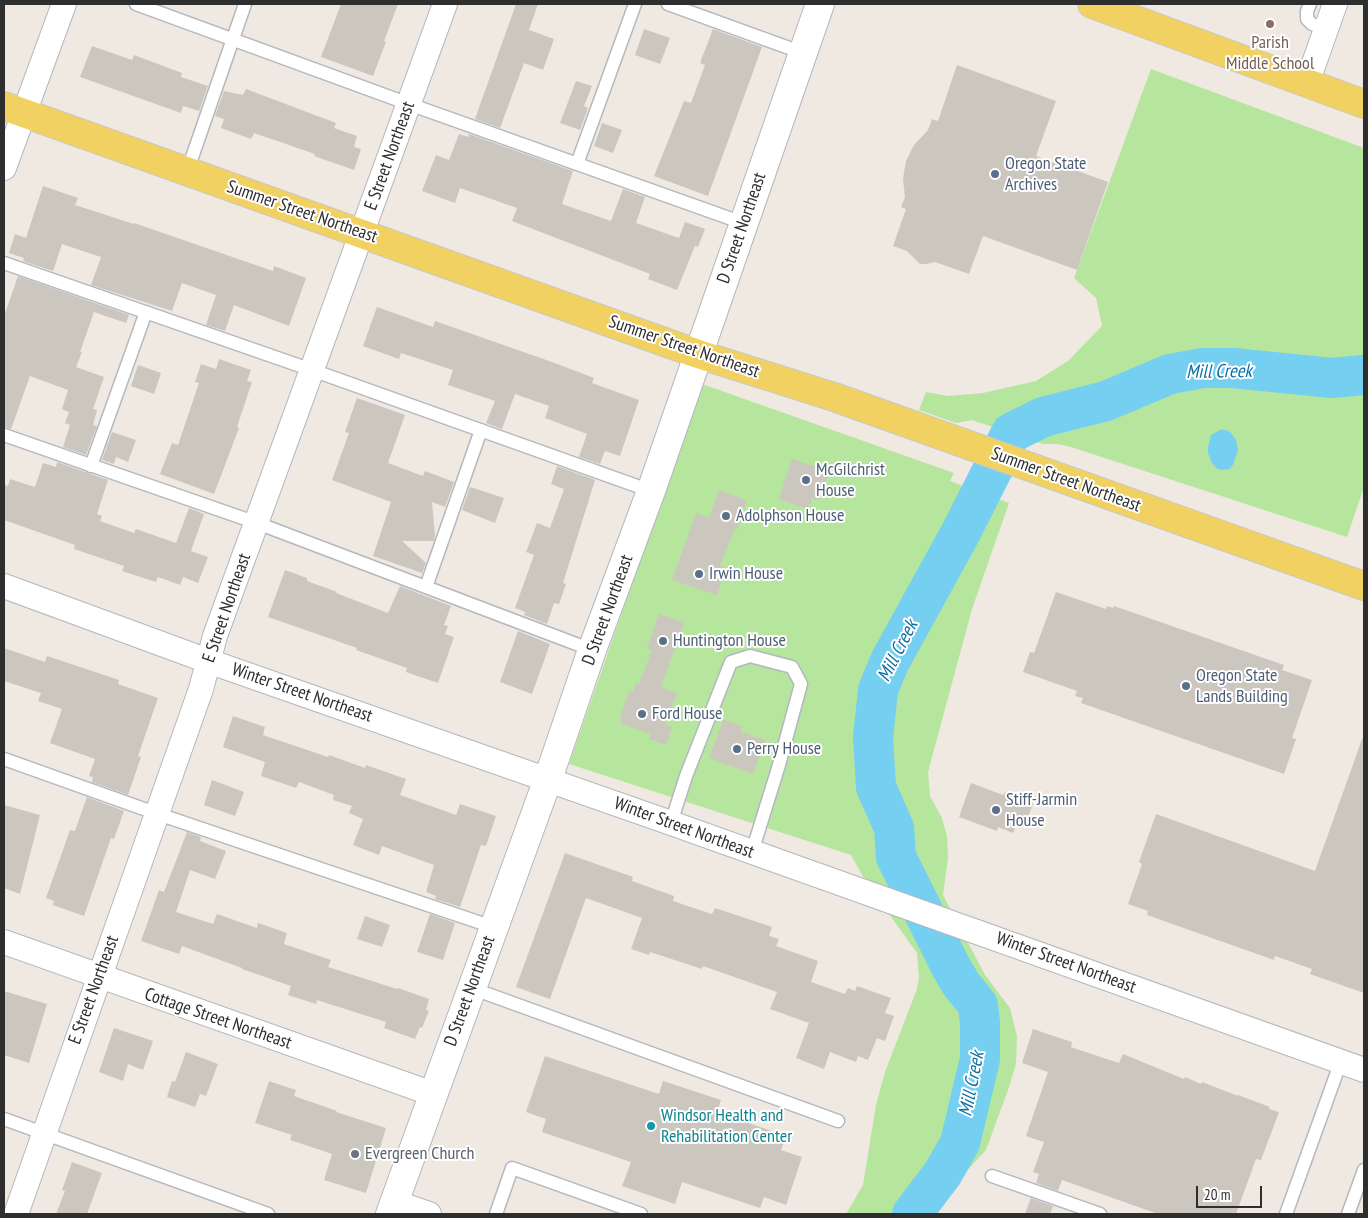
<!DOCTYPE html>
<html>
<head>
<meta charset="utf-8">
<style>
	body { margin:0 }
	#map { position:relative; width:1368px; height:1218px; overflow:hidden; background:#efe9e1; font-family:"PT Sans Narrow",sans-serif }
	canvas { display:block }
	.frame { position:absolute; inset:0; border:5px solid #2e2e2e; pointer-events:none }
	.scale { position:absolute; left:1196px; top:1186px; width:66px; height:22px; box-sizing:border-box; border:2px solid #2e2e2e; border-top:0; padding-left:6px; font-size:15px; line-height:18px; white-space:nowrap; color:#2e2e2e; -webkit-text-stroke:4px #fff; paint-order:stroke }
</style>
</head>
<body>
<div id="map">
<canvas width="1368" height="1218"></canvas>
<div class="frame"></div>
<div class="scale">20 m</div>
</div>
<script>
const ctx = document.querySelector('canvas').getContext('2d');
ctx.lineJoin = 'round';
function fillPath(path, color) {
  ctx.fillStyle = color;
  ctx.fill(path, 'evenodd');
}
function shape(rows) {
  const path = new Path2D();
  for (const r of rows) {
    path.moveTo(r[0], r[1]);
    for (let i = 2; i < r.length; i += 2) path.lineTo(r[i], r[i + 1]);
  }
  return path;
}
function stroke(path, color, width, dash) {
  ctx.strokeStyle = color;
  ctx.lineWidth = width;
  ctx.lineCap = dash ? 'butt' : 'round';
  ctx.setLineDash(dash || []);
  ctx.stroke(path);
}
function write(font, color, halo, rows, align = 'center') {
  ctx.font = font + ' "PT Sans Narrow",sans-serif';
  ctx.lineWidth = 4;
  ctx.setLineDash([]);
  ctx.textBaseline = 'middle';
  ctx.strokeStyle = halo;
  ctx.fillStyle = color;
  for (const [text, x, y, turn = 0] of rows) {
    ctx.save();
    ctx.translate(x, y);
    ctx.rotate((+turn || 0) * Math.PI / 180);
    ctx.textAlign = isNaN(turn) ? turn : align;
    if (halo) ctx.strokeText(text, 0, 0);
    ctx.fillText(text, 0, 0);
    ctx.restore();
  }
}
fillPath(shape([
	[1151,69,1364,148,1364,487,1347,537,1071,447,1058,444,1043,444,972,420,956,423,919,410,926,392,948,396,983,393,1036,381,1068,361,1102,326,1096,298,1074,278],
	[702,384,954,473,950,481,1009,503,972,609,928,772,930,796,942,818,947,836,948,858,943,895,985,975,1010,1008,1017,1036,1016,1064,1008,1090,986,1150,927,1214,846,1214,863,1185,876,1105,885,1072,917,989,919,977,917,953,866,882,851,855,569,764]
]), '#b6e59e');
fillPath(shape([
	[1222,429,1230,432,1236,440,1238,450,1233,465,1229,469,1221,470,1217,469,1212,463,1208,453,1208,447,1211,435]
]), '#75cff0');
stroke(shape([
	[912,1214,943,1173,960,1143,980,1059,980,1023,978,1005,961,984,951,967,896,857,894,828,876,787,873,738,878,690,890,661,961,532,1011,433,1043,417,1106,401,1170,374,1203,368,1233,368,1332,378,1364,375]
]), '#75cff0', 40);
fillPath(shape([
	[341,4,398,4,384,41,386,42,373,76,321,57],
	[516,4,538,4,529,30,554,39,543,70,524,63,500,128,475,119],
	[644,29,670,38,660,64,635,55],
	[713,29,762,47,708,196,654,176,684,101,691,103,705,65,700,63],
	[92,46,132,60,134,55,182,73,181,77,208,86,199,111,183,106,181,113,80,77],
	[957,65,1056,101,1036,156,1108,182,1077,270,983,236,969,274,935,262,927,264,920,264,907,251,893,246,906,209,901,207,905,197,903,179,906,161,914,145,928,130,932,119,938,121],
	[576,81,592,86,584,106,588,108,580,130,560,123],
	[246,89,336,123,334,128,357,136,354,147,361,149,354,170,314,156,315,154,254,133,251,139,221,128,224,119,215,116,224,91,243,95],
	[602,123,622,130,613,153,594,146],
	[459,134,468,137,469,134,573,171,562,204,611,221,623,189,645,197,636,223,679,238,685,222,705,229,698,247,695,246,677,290,648,279,650,274,512,221,517,208,460,188,455,203,422,191,436,155,449,160],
	[43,186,78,198,75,205,134,224,134,223,273,271,274,266,306,278,289,326,234,305,225,331,206,325,216,295,182,283,172,311,91,285,101,257,62,244,53,271,23,261,24,258,9,253,15,234,26,238],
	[18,276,129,315,126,323,94,312,80,352,82,352,76,367,104,377,93,409,97,410,93,425,97,426,86,455,63,447,70,425,65,423,69,412,62,409,68,390,30,376,11,429,4,427,4,316],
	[377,307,433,327,435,321,552,362,594,378,592,383,639,400,620,456,605,451,600,464,579,457,587,434,545,418,549,406,515,394,502,429,486,423,495,401,448,385,453,370,401,353,399,359,363,346],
	[219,359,251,370,247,381,252,382,237,427,239,428,214,494,160,474,172,443,178,445,199,383,195,382,201,364,216,369],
	[138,365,161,373,154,394,131,386],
	[357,398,405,415,388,463,423,476,425,471,454,482,445,507,432,502,435,535,434,541,402,541,426,563,422,573,373,556,391,502,332,480,349,433,345,432],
	[112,432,136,440,128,462,116,457,114,464,102,460],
	[792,459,830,471,819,501,812,498,808,509,779,499],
	[57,462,108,480,97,514,102,516,100,521,134,533,136,529,176,543,189,508,204,514,191,551,208,557,198,583,183,577,180,585,158,577,156,582,122,571,124,566,74,549,75,545,4,520,4,485,8,486,10,479,35,487,43,463,56,467],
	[557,466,595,480,563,583,566,584,559,604,554,603,547,624,524,615,525,612,515,608,534,555,526,552,537,523,550,528,564,489,551,484],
	[470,487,504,498,495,523,462,510],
	[719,490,747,500,737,530,734,529,720,566,726,568,717,595,672,580,696,513,709,518],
	[285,570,307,578,307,581,337,592,336,593,388,613,400,586,451,606,444,625,448,626,445,634,454,637,438,683,406,672,407,668,356,650,357,648,268,617],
	[1056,592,1106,609,1107,606,1113,608,1114,606,1140,615,1284,665,1282,670,1312,680,1292,738,1296,739,1284,774,1081,703,1083,698,1075,696,1077,691,1023,672,1030,652,1034,653],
	[659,614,684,622,661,687,677,693,665,725,672,727,666,745,649,739,651,734,620,723,622,718,620,717,629,691,633,692,636,683,639,684,652,650,647,648],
	[518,631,550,644,532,694,500,682],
	[4,648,45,662,47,656,119,680,118,684,158,698,138,756,141,757,128,795,92,782,93,777,89,776,95,759,50,743,62,709,38,701,41,693,4,681],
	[233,716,265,727,263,735,328,757,329,755,365,768,366,765,406,779,400,795,456,815,460,804,496,816,486,846,481,845,460,907,435,899,436,896,426,892,434,865,382,846,379,855,353,845,363,819,349,813,352,806,333,800,334,795,299,782,296,788,261,776,265,762,223,747],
	[723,720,742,726,740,731,765,740,753,774,709,758],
	[1362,739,1364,739,1364,993,1310,974,1312,969,1275,956,1274,960,1147,915,1148,911,1128,904,1142,864,1139,862,1156,814,1315,871],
	[212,780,244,792,235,816,204,805],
	[971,783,1003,795,1005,792,1033,803,1026,824,1018,821,1013,833,998,827,997,831,959,817],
	[87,797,124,811,114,839,111,838,84,916,53,905,54,901,46,898,70,830,75,831],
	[4,805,40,815,20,894,4,888],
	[187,832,201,837,200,841,226,851,215,879,190,870,176,912,213,924,217,914,257,928,258,923,287,933,284,944,331,960,328,967,397,989,398,988,429,999,426,1010,429,1011,422,1028,420,1027,415,1039,384,1028,386,1022,317,1000,316,1004,288,995,291,986,242,969,242,968,182,946,179,954,141,941,159,890,164,892],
	[565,853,633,877,632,881,674,896,673,901,712,914,715,908,772,927,769,936,779,939,776,946,818,961,811,982,845,994,848,988,855,991,857,986,891,998,885,1013,894,1016,885,1041,877,1038,868,1060,858,1056,856,1062,830,1052,824,1069,796,1058,809,1023,770,1009,777,992,703,966,702,969,650,952,649,955,631,949,642,918,586,898,550,999,516,987],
	[430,914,455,923,443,960,417,952],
	[365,916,390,925,382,947,357,939],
	[4,991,47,1004,29,1063,4,1055],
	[114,1028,153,1041,143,1070,128,1064,123,1081,99,1072],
	[1033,1029,1072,1042,1071,1047,1119,1063,1123,1054,1184,1079,1185,1077,1201,1084,1202,1082,1238,1096,1238,1095,1270,1107,1269,1109,1279,1112,1261,1160,1256,1159,1236,1214,1158,1214,1062,1180,1058,1191,1036,1183,1039,1174,1033,1172,1044,1142,1026,1136,1048,1072,1022,1063],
	[186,1052,218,1064,206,1096,200,1094,195,1107,167,1097,172,1081,175,1082],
	[545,1056,659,1094,663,1081,721,1100,717,1112,786,1136,781,1150,802,1157,786,1205,764,1197,760,1208,682,1182,675,1204,622,1186,631,1162,542,1132,546,1119,526,1112],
	[269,1081,296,1090,294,1096,337,1111,336,1112,386,1128,366,1193,324,1180,332,1154,290,1140,292,1135,255,1123],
	[72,1162,102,1173,87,1214,56,1214,65,1191,62,1190],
	[1031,1198,1053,1206,1050,1214,1025,1214]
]), '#cbc7bf');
const lane = shape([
	[136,4,409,104,743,223],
	[668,4,803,53],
	[1310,4,1307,11,1307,19,1312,24,1326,29],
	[577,164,635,4],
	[187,172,245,4],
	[4,263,312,370,651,491],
	[4,435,257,523,592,650],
	[91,466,146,312],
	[426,587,481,430],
	[4,759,158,814,493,927],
	[671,823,686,776,731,662,750,656,792,667,801,684,779,765,752,852],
	[471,988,838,1121],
	[4,1119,268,1214],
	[992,1176,1100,1214],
	[496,1214,512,1168,641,1214],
	[1286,1214,1341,1061],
	[1348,1214,1364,1170]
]);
const street = shape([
	[1307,83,1335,4],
	[4,168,64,4],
	[4,586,208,661,671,823,1364,1070],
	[4,942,433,1094],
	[394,1202,429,1214],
	[16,1214,201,689,215,636,445,4]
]);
const secondary = shape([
	[390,1214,548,779,592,650,651,491,820,4]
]);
const primary = shape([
	[1092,4,1364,104],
	[4,106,698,354,834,397,1364,586]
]);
stroke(lane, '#b4b7c1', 15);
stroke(street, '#b4b7c1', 26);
stroke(secondary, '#b4b7c1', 30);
stroke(primary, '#c9c9c9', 30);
stroke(lane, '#fff', 12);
stroke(street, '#fff', 24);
stroke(secondary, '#fff', 28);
stroke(primary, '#f2d163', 28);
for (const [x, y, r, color] of [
	[1270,24,5,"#8d6e63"],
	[995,174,5,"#5c6f8a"],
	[806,480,5,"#5c6f8a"],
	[726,516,5,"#5c6f8a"],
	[699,574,5,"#5c6f8a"],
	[663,641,5,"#5c6f8a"],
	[1186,686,5,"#5c6f8a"],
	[642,714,5,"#5c6f8a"],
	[737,749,5,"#5c6f8a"],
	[996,810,5,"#5c6f8a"],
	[651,1126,5,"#0f9aa8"],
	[355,1154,5,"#6b7280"]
]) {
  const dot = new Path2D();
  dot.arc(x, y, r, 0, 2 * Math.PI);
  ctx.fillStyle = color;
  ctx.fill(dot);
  stroke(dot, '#fff', 2);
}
write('18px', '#785e54', '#fff', [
	["Parish",1270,43],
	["Middle School",1270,64]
]);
write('18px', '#2e2e2e', '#fff', [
	["E Street Northeast",390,156,-70],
	["Summer Street Northeast",302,212,19],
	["D Street Northeast",742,228,-71],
	["Summer Street Northeast",684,347,19],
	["Summer Street Northeast",1066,480,20],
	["E Street Northeast",227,608,-71],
	["D Street Northeast",608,610,-70],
	["Winter Street Northeast",302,693,19],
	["Winter Street Northeast",684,828,20],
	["Winter Street Northeast",1066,963,20],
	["E Street Northeast",94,990,-70],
	["D Street Northeast",470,991,-70],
	["Cottage Street Northeast",218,1019,19]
]);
write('18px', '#4e5e75', '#fff', [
	["Oregon State",1005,164],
	["Archives",1005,185],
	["McGilchrist",816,470],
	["House",816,491],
	["Adolphson House",736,516],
	["Irwin House",709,574],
	["Huntington House",673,641],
	["Oregon State",1196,676],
	["Lands Building",1196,697],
	["Ford House",652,714],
	["Perry House",747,749],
	["Stiff-Jarmin",1006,800],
	["House",1006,821]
], 'left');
write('18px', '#0d838f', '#fff', [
	["Windsor Health and",661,1116],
	["Rehabilitation Center",661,1137]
], 'left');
write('18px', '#5b616d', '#fff', [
	["Evergreen Church",365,1154]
], 'left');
write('italic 19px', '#0d6fa3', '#fff', [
	["Mill Creek",1219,372,-1],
	["Mill Creek",898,651,-63],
	["Mill Creek",972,1084,-79]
]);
</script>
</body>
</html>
